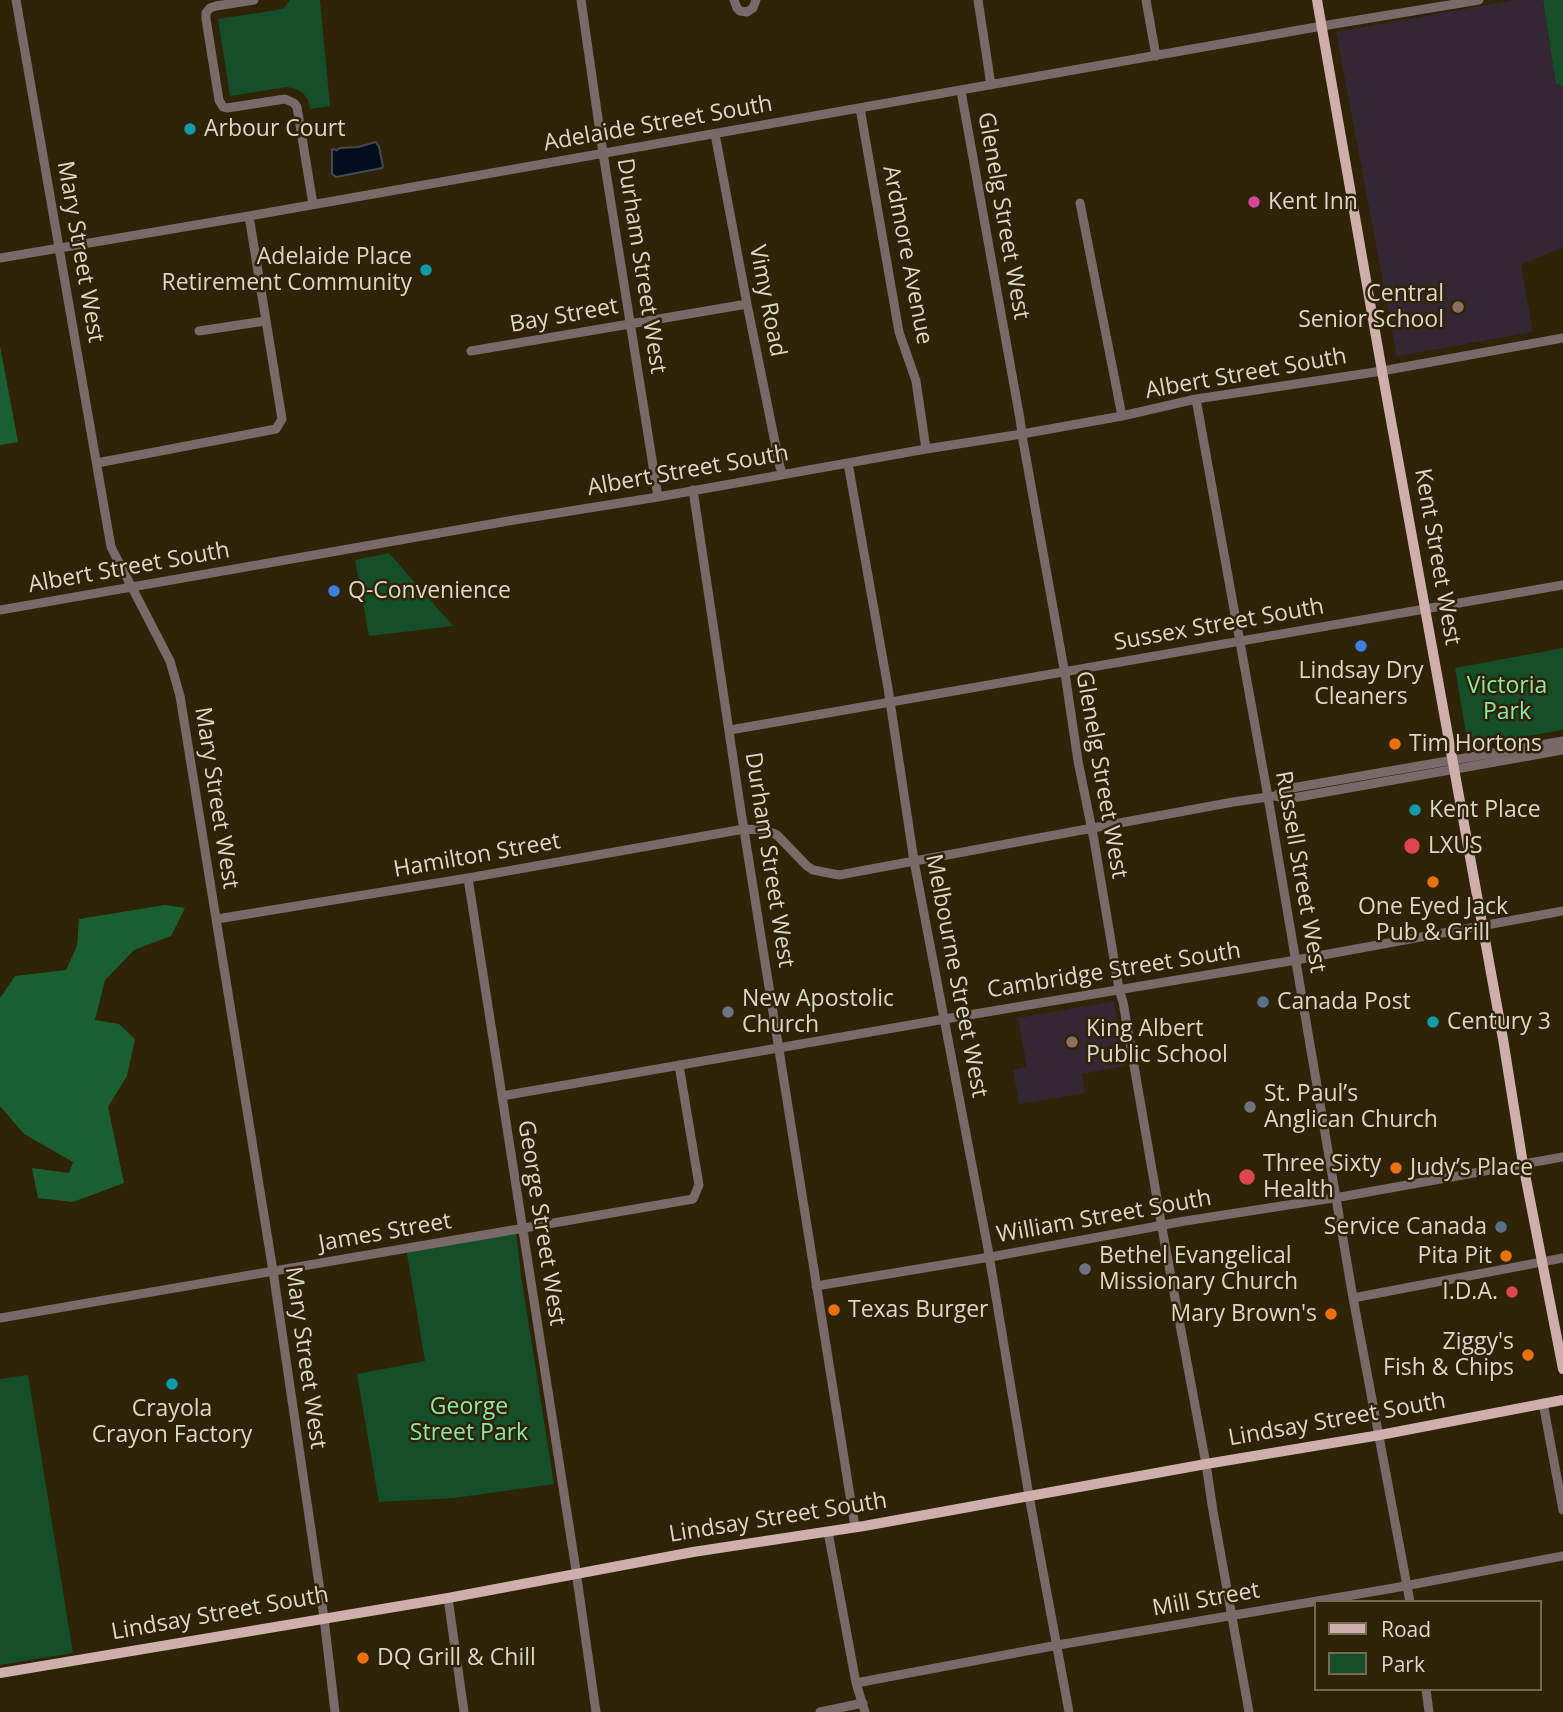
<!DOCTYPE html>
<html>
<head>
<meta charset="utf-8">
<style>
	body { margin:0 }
	#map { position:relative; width:1563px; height:1712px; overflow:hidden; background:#2e2307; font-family:"Open Sans",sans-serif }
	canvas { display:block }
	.legend { position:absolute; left:1314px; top:1600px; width:228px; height:91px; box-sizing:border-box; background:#2e2307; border:2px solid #746b54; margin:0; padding:9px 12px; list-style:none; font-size:21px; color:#ddd6c7 }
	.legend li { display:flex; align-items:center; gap:14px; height:35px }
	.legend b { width:35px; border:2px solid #746b54 }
</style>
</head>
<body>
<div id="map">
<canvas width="1563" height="1712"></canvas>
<ul class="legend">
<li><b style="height:9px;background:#cfafac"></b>Road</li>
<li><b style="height:19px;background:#134e28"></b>Park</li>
</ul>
</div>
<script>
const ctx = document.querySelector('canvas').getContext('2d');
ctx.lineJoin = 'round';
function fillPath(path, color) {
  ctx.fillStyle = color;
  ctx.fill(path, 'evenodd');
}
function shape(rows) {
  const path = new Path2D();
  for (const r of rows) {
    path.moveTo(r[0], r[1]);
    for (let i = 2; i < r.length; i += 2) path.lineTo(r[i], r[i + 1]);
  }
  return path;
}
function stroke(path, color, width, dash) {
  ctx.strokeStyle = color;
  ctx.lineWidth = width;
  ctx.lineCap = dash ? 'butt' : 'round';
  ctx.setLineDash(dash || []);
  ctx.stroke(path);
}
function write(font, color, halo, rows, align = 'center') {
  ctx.font = font + ' "Open Sans",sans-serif';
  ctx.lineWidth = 5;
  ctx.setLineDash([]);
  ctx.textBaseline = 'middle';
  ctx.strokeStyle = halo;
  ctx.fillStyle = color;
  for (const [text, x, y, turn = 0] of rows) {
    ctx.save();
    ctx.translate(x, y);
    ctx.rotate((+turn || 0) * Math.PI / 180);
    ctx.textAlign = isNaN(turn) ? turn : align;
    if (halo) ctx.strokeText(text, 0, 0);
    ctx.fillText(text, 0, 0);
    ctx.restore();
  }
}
fillPath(shape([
	[1514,0,1543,0,1556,84,1563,86,1563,247,1521,265,1533,332,1397,356,1336,32],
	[1114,1001,1125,1066,1082,1074,1085,1093,1019,1104,1013,1070,1027,1067,1018,1018]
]), '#352633');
fillPath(shape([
	[290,0,320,0,330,106,310,109,308,100,303,93,296,89,287,87,230,96,218,19,277,10,284,8],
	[1543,0,1563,0,1563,86,1556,84],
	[389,553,453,626,369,636,355,560],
	[1563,648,1563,730,1468,746,1455,668],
	[516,1230,521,1276,554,1484,454,1498,379,1502,357,1374,425,1361,406,1248],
	[28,1375,73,1653,0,1665,0,1379]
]), '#134e28');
fillPath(shape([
	[0,346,18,442,0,445],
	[165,905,185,908,171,936,134,950,105,980,95,1020,119,1024,135,1039,127,1076,108,1107,124,1183,73,1202,38,1198,32,1168,69,1173,73,1162,24,1134,0,1106,0,998,15,976,66,970,77,946,79,919]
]), '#195f32');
const water = shape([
	[376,142,379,147,383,166,382,168,336,177,332,174,332,149,337,150,340,148,358,147,376,142]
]);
fillPath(water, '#000d1c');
stroke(water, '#42494f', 2);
stroke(shape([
	[16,0,111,547,170,661,180,696,273,1271,324,1618,335,1712],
	[254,0,216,6,210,8,206,13,206,19,219,100,223,107,227,108,285,99,294,103,297,107,313,204],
	[581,0,603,153,658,497],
	[734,0,737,8,740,11,747,12,753,8,756,0],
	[978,0,991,85],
	[1146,0,1156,56],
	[961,91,1020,419,1023,441,1066,680,1078,761,1094,840,1119,989,1123,1002,1164,1239,1206,1464,1213,1511,1249,1712],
	[860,108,899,332,916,381,926,449],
	[715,134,747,304,780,467,783,474],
	[1080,203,1122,416],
	[0,258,249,216,1322,26,1479,0],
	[199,331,265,321],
	[471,351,747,304],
	[1196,399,1268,797,1353,1298,1410,1602],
	[97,463,276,429,282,419,249,216],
	[848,463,888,688,914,861,988,1249,1029,1496,1069,1712],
	[693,490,740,805,855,1527],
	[0,610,514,520,658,497,926,449,1022,434,1122,416,1196,399,1382,371,1563,338],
	[730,730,1563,585],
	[1275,796,1287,799,1563,750],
	[468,878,575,1564,596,1712],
	[217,919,468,878,744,829,765,830,777,835,807,866,813,870,839,875,1233,802,1275,796,1286,789,1563,741],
	[502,1096,945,1019,1296,960,1563,911],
	[816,1286,996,1256,1185,1221,1346,1196,1563,1157],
	[1353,1298,1563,1258],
	[0,1318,693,1199,699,1185,679,1065],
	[1543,1403,1563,1510],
	[828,1532,856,1683,865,1712],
	[448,1598,464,1712],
	[856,1683,1058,1645,1394,1588,1563,1556],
	[1426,1689,1429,1712],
	[820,1712,863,1703]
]), '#796968', 9);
stroke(shape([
	[1317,0,1382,371,1503,1039,1523,1164,1563,1369],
	[0,1673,448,1598,693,1552,864,1526,1206,1464,1380,1435,1563,1400]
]), '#cfafac', 10);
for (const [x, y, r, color] of [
	[190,129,7,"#0f9aa8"],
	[1254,202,7,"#d1479c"],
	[426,270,7,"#0f9aa8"],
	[1458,307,7,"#8d6e63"],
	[334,591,7,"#3f7fe0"],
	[1361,646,7,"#3f7fe0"],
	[1395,744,7,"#e8710a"],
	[1415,810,7,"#0f9aa8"],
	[1412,846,9,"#e0444e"],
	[1433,882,7,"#e8710a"],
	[1263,1002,7,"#5c6f8a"],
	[728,1012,7,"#6b7280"],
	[1433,1022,7,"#0f9aa8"],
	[1072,1042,7,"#8d6e63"],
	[1250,1107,7,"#6b7280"],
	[1396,1168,7,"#e8710a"],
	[1247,1177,9,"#e0444e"],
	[1501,1227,7,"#5c6f8a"],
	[1506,1256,7,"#e8710a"],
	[1085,1269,7,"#6b7280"],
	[1512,1292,7,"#e0444e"],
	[834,1310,7,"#e8710a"],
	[1331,1314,7,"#e8710a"],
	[1528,1355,7,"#e8710a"],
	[172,1384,7,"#0f9aa8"],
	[363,1658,7,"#e8710a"]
]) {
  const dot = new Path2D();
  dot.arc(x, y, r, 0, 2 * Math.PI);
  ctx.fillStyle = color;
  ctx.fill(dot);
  stroke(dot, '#2e2307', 2.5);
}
write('23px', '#ddd6c7', '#2e2307', [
	["Adelaide Street South",658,124,-10],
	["Glenelg Street West",1003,216,80],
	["Mary Street West",80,252,80],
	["Ardmore Avenue",907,255,79],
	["Durham Street West",641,266,81],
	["Vimy Road",767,301,79],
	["Bay Street",564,316,-10],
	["Albert Street South",1246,374,-10],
	["Albert Street South",688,471,-10],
	["Kent Street West",1437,557,80],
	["Albert Street South",129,568,-10],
	["Sussex Street South",1219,625,-10],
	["Glenelg Street West",1101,775,80],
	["Mary Street West",216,798,81],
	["Hamilton Street",477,856,-10],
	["Durham Street West",769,860,81],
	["Russell Street West",1300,872,80],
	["Cambridge Street South",1114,971,-9],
	["Melbourne Street West",956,976,79],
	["William Street South",1104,1217,-10],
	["George Street West",541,1223,81],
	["James Street",385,1233,-10],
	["Mary Street West",305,1358,82],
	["Lindsay Street South",1337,1420,-10],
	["Lindsay Street South",778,1518,-9],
	["Mill Street",1206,1600,-10],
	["Lindsay Street South",220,1614,-10]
]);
write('23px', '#ddd6c7', '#2e2307', [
	["Arbour Court",204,129],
	["Kent Inn",1268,202],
	["Adelaide Place",412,257,"right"],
	["Retirement Community",412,283,"right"],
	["Central",1444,294,"right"],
	["Senior School",1444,320,"right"],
	["Q-Convenience",348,591],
	["Lindsay Dry",1361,671,"center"],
	["Cleaners",1361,697,"center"],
	["Tim Hortons",1409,744],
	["Kent Place",1429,810],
	["LXUS",1428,846],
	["One Eyed Jack",1433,907,"center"],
	["Pub & Grill",1433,933,"center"],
	["New Apostolic",742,999],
	["Church",742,1025],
	["Canada Post",1277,1002],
	["Century 3",1447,1022],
	["King Albert",1086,1029],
	["Public School",1086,1055],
	["St. Paul’s",1264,1094],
	["Anglican Church",1264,1120],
	["Three Sixty",1263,1164],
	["Health",1263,1190],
	["Judy’s Place",1410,1168],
	["Service Canada",1487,1227,"right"],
	["Bethel Evangelical",1099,1256],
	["Missionary Church",1099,1282],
	["Pita Pit",1492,1256,"right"],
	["I.D.A.",1498,1292,"right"],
	["Texas Burger",848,1310],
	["Mary Brown's",1317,1314,"right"],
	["Ziggy's",1514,1342,"right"],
	["Fish & Chips",1514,1368,"right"],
	["Crayola",172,1409,"center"],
	["Crayon Factory",172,1435,"center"],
	["DQ Grill & Chill",377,1658]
], 'left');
write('23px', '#8be7a3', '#2e2307', [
	["Victoria",1507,686],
	["Park",1507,712],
	["George",469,1407],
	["Street Park",469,1433]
]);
</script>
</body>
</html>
